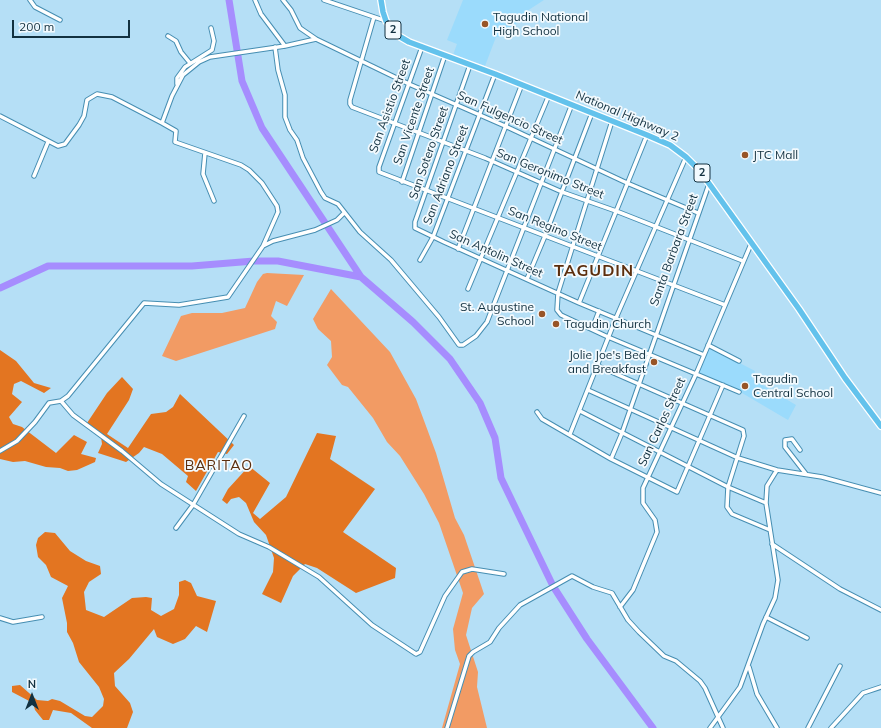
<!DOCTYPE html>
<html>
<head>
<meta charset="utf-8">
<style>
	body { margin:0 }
	#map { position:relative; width:881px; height:728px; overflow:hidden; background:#b5dff6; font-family:Mulish,sans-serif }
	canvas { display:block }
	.north { position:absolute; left:12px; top:676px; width:40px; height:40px; -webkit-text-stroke:3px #f3fafe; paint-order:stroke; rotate:0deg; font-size:11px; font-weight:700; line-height:16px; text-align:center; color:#123140 }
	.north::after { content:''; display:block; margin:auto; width:14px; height:18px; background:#123140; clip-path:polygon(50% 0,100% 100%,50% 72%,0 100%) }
	.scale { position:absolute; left:12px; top:20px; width:118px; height:18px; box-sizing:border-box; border:2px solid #123140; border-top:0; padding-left:5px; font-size:12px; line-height:14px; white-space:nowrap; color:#123140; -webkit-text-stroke:3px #f3fafe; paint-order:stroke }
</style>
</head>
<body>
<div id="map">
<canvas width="881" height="728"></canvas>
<div class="north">N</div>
<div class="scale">200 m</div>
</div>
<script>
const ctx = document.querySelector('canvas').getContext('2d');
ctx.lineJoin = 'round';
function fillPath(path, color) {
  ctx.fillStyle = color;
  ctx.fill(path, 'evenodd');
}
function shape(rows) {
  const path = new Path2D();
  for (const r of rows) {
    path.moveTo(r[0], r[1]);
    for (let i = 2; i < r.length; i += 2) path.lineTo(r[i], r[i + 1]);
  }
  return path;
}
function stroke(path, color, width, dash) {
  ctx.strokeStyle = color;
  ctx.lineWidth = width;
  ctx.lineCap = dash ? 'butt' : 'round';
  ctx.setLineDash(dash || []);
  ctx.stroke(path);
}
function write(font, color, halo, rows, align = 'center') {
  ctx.font = font + ' Mulish,sans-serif';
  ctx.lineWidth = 3.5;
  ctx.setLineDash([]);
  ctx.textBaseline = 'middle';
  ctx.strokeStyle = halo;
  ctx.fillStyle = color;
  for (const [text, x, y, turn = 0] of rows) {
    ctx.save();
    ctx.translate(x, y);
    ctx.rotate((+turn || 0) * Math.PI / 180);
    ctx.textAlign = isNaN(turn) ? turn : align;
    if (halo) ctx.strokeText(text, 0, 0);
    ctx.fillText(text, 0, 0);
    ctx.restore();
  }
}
fillPath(shape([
	[463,0,544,0,527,11,505,37,496,37,485,66,453,55,457,44,447,40],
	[709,347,755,371,752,379,796,405,788,420,742,393,698,372]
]), '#9bdbfc');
fillPath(shape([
	[267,273,304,275,287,306,276,301,271,316,277,322,275,329,176,361,162,356,181,316,192,313,222,313,245,308,257,282,263,274],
	[331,289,390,352,416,399,436,453,455,518,464,535,484,594,472,608,466,635,478,672,477,687,487,728,442,728,460,664,455,650,453,629,463,593,439,523,424,494,400,456,387,442,373,418,348,387,342,385,327,365,332,357,331,341,318,329,313,319]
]), '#f29b64');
fillPath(shape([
	[0,350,16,361,34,383,51,388,44,393,21,381,14,384,12,394,22,402,9,417,13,424,22,427,56,453,74,435,87,442,81,454,96,458,95,462,77,470,68,471,60,468,46,467,25,461,13,462,0,459],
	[122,377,133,389,129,400,107,434,128,448,151,414,166,412,173,407,180,394,234,445,227,454,218,452,196,491,186,482,188,476,162,454,144,447,139,453,126,462,98,453,102,444,101,437,85,426,107,393],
	[317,433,336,436,330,459,375,489,343,532,396,568,395,578,356,593,317,568,305,564,293,576,281,603,262,594,273,572,274,558,266,535,254,522,246,503,239,497,231,499,227,504,222,500,228,489,249,466,270,483,253,513,260,519,286,497],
	[45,532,55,533,70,551,86,561,100,566,101,574,89,582,84,592,86,610,104,617,132,598,146,597,152,598,151,610,161,616,174,609,179,595,179,582,185,580,191,583,197,596,216,601,207,632,196,626,185,639,173,644,157,637,154,629,129,659,114,673,115,686,130,703,133,712,127,728,92,728,71,713,53,710,49,720,43,720,35,710,33,703,12,692,12,686,20,685,37,700,48,701,52,699,60,701,85,716,92,717,103,706,104,699,99,687,79,662,73,643,67,632,67,623,62,598,68,586,51,577,46,565,38,557,36,545,38,538]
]), '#e37521');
stroke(shape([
	[229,0,242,81,262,128,361,277,413,322,450,359,480,403,495,438,501,478,553,586,587,639,653,728],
	[0,288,48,266,192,266,254,261,278,261,361,277]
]), '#a68dfe', 7);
const minor = shape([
	[30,0,35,7,60,20],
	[255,0,261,14,285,46],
	[283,0,291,10,300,28,316,39,409,84,505,126,627,183,698,213],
	[324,0,386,21],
	[374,17,350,100,350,104,352,107,485,158,562,192,616,211,743,261],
	[168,36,176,41,181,52,190,63],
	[275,47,278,70,285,95,285,117,290,130,297,140,303,158,321,192,325,198,338,204,360,232,391,260,439,317,459,345,463,345,476,336,487,322,572,104],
	[422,47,379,167,379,172,725,305],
	[470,65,415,222,415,228,444,242,579,303,704,355],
	[177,84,177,78,185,67,212,50,214,41,211,28],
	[0,116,58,146,65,144,79,125,84,116,87,100,97,94,112,97,162,123,172,96,183,75,199,62,210,57,285,46,316,39],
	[612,121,558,293,557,310,561,315,608,337,739,392],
	[162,123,176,131,175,142,241,165,249,170,262,183,277,206,278,212,263,246],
	[205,153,203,174,214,201],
	[34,176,48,142],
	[402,182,445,55],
	[458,249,522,84],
	[420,260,433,237,495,74],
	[527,279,545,236,592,113],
	[468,289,549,95],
	[579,303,647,135],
	[592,329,599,311],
	[708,345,739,361],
	[598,366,743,430,744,436,728,487,727,507,732,514,770,530],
	[588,390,738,458,777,470,822,477,881,493],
	[61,401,73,415,122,451,161,484,239,534,269,547,319,577,372,625,416,654,420,652,445,596,462,572,472,569,504,574],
	[580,411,728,487,766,503],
	[537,412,542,419,611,459,677,492,723,385],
	[570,434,616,318,686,157],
	[800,450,792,439,785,440,785,447,806,474],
	[0,451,17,441,35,422,49,403,61,401,68,396,144,303,179,305,228,297,263,246,273,241,315,230,337,220,344,213],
	[611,459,622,433,709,184],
	[176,528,193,505,244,416],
	[772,544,840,589,881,610],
	[620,607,633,590,657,532,655,520,643,503,643,488,696,374,751,244],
	[766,617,807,638],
	[0,618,13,622,42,617],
	[749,667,757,694,777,728],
	[447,728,469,656,473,652,490,642,499,628,520,605,572,576,593,587,612,593,628,620,639,632,664,656,676,661,700,681,705,688,723,728],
	[710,728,740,687,763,624,775,598,778,580,776,567,766,503,767,486,777,470],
	[808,728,840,666],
	[831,728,863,693,881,687]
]);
const trunk = shape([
	[381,0,383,12,386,21,397,35,409,42,495,74,647,135,670,145,686,157,700,171,799,309,845,378,881,426]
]);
stroke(minor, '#468eb2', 5.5);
stroke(trunk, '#fff', 8);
stroke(minor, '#fff', 3.5);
stroke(trunk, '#63c2ec', 5.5);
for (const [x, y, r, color] of [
	[485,24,4,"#985426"],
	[745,155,4,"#985426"],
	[542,314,4,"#985426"],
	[556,324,4,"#985426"],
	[654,362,4,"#985426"],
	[745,386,4,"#985426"]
]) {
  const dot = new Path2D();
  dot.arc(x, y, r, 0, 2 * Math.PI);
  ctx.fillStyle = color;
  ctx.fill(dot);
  stroke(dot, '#f3fafe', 1.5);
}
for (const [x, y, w] of [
	[393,30,16],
	[702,173,16]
]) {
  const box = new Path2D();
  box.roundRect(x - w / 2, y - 9, w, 18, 3);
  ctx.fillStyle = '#f3fafe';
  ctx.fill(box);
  stroke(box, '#123140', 1);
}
write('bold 11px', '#123140', null, [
	["2",393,30],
	["2",702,173]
]);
write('12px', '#123140', '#f3fafe', [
	["Tagudin National",493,17],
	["High School",493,31],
	["JTC Mall",753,155],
	["St. Augustine",534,307,"right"],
	["School",534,321,"right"],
	["Tagudin Church",564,324],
	["Jolie Joe's Bed",646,355,"right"],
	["and Breakfast",646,369,"right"],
	["Tagudin",753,379],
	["Central School",753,393]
], 'left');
write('12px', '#123140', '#f3fafe', [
	["San Asistio Street",390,106,-70],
	["San Vicente Street",414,116,-71],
	["National Highway 2",627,116,23],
	["San Fulgencio Street",510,118,24],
	["San Sotero Street",429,153,-71],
	["San Geronimo Street",550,174,22],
	["San Adriano Street",446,175,-69],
	["San Regino Street",555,229,22],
	["Santa Barbara Street",674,250,-70],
	["San Antolin Street",496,254,24],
	["San Carlos Street",662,422,-65]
]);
ctx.letterSpacing = '1px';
write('14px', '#5c2e0d', '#f3fafe', [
	["BARITAO",219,466]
]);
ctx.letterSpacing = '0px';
ctx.letterSpacing = '1px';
write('bold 16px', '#5c2e0d', '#f3fafe', [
	["TAGUDIN",594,271]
]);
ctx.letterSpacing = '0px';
</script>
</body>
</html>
